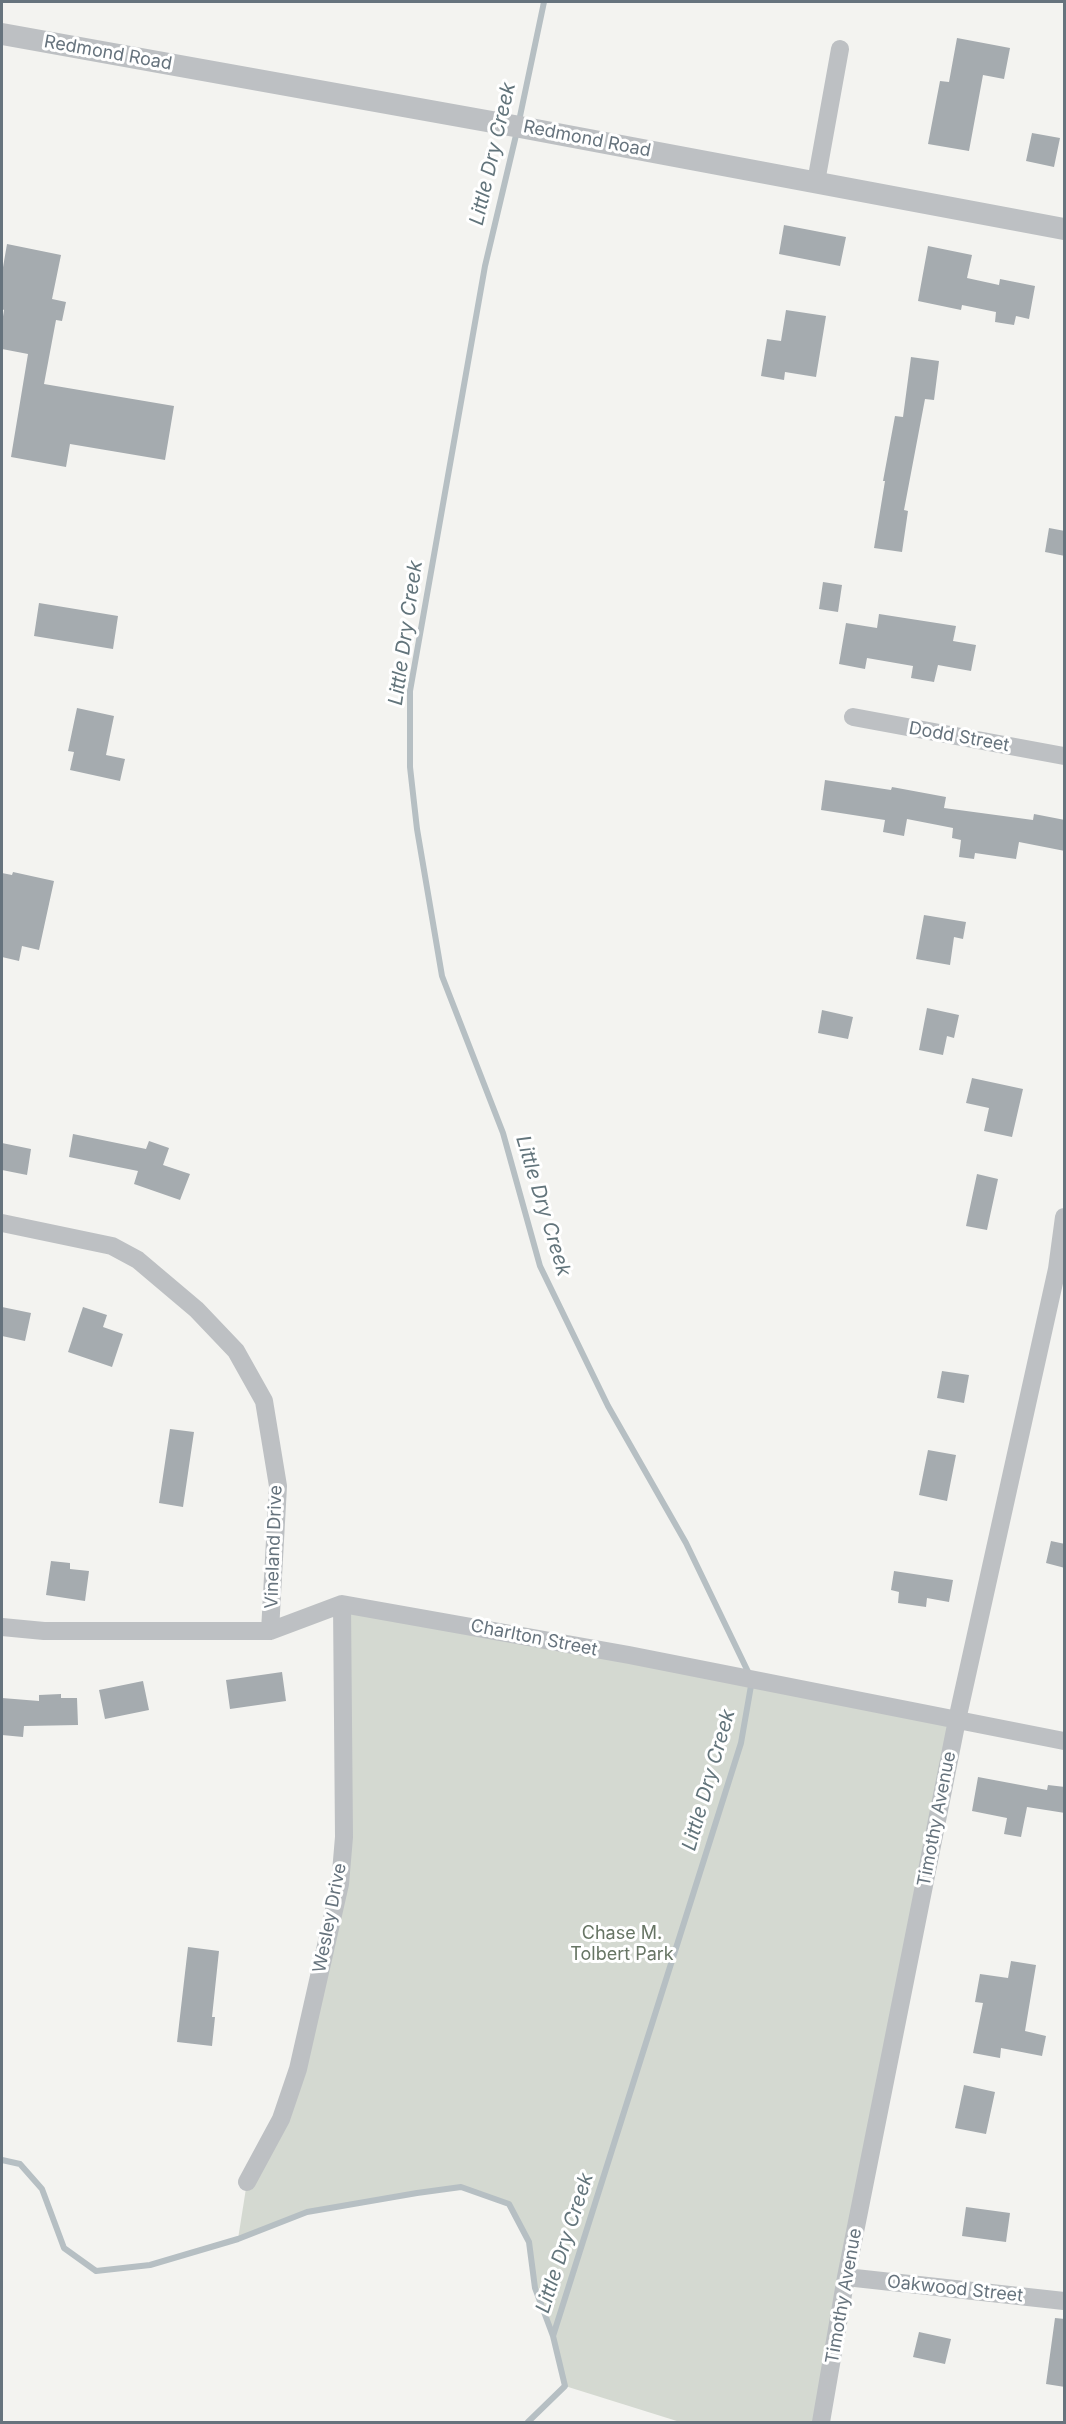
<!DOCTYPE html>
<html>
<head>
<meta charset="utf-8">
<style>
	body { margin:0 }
	#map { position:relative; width:1066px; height:2424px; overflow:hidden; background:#f3f3f0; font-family:Inter,sans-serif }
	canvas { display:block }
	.frame { position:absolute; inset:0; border:3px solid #66737d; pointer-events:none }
</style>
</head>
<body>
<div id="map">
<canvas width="1066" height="2424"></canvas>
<div class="frame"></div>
</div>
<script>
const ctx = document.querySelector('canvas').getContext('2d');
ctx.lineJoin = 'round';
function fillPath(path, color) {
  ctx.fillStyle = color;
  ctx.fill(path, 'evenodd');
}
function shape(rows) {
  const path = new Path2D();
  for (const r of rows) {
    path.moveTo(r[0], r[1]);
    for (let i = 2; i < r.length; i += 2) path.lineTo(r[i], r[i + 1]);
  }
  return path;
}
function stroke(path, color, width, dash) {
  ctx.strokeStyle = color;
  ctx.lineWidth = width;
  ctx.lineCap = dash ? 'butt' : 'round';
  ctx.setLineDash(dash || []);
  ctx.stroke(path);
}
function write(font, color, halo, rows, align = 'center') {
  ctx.font = font + ' Inter,sans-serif';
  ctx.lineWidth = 6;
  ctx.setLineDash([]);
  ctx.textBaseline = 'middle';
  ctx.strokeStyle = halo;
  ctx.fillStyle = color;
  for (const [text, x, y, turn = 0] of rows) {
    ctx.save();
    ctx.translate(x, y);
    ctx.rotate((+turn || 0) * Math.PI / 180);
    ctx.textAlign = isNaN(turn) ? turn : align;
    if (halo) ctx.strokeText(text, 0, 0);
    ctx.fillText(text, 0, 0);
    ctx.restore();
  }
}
fillPath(shape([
	[342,1604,957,1720,821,2422,680,2422,565,2386,553,2336,535,2288,529,2242,508,2204,461,2187,307,2212,238,2239,247,2182,281,2119,340,1884]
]), '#d4d9d1');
stroke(shape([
	[519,121,544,2],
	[517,131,485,266,410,691,410,767,417,829,442,976,503,1133,540,1266,608,1406,686,1543,752,1680,741,1743,553,2336],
	[2,2160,20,2164,42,2189,64,2248,96,2271,150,2265,238,2239,307,2212,417,2193,461,2187,509,2204,529,2242,535,2288,553,2336,565,2386,528,2422]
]), '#b6bfc3', 6);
fillPath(shape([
	[957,38,1010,48,1004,79,983,75,969,151,928,144,940,81,949,82],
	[1032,133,1060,138,1054,167,1026,161],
	[784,225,846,237,840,266,779,254],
	[7,244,61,255,52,299,66,302,62,321,56,320,44,384,174,406,165,460,70,444,66,467,11,457,28,354,2,349,2,323,4,310,2,309,2,273],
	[928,246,972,255,967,278,999,285,1000,279,1035,286,1029,319,1016,316,1014,325,995,322,996,312,962,305,961,310,918,301],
	[786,310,826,316,816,377,785,372,784,380,761,376,767,339,781,341],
	[911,357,939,361,934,400,925,399,904,510,908,511,902,552,874,548,885,481,883,481,895,416,903,417],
	[1049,528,1065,531,1065,556,1045,552],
	[823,582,842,585,838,612,819,609],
	[39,603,118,616,113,649,34,636],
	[879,614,956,626,953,641,976,645,971,671,938,665,934,682,911,678,913,666,867,658,865,669,839,664,846,623,877,628],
	[77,708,114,716,106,755,125,759,120,781,70,770,74,752,68,751],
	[825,780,891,790,892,787,946,797,944,808,1033,820,1034,814,1065,820,1065,851,1019,842,1016,859,975,853,974,859,959,857,961,840,952,838,953,828,907,819,904,836,883,832,885,820,821,810],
	[13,872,54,881,39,950,22,946,19,961,2,957,2,873,12,875],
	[924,915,966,922,963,939,954,937,950,965,916,959],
	[927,1008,959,1015,954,1038,947,1036,943,1055,919,1050],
	[822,1010,853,1017,848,1039,818,1033],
	[972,1078,1023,1089,1012,1137,984,1131,989,1108,966,1103],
	[73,1134,146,1149,149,1141,169,1148,163,1165,190,1174,180,1200,134,1184,138,1171,69,1157],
	[2,1143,31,1149,27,1175,2,1170],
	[977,1174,998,1179,987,1230,966,1226],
	[2,1307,31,1313,25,1341,2,1336],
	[83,1307,107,1315,103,1327,123,1334,112,1367,68,1352],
	[942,1371,969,1375,964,1403,937,1398],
	[170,1429,194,1432,183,1507,159,1503],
	[928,1450,956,1455,947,1501,919,1495],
	[1051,1541,1065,1544,1065,1568,1046,1563],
	[51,1561,70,1563,70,1569,89,1571,85,1601,46,1595],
	[894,1571,953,1580,949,1602,927,1598,926,1607,898,1603,899,1592,891,1590],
	[282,1672,286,1701,230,1709,226,1680],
	[143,1681,149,1710,105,1719,99,1690],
	[61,1694,61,1698,77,1698,78,1725,24,1726,23,1737,2,1735,2,1698,39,1701,39,1695],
	[978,1777,1047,1790,1048,1785,1065,1787,1065,1813,1027,1807,1021,1837,1004,1834,1007,1818,972,1811],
	[188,1947,219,1951,212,2017,215,2017,212,2046,177,2042],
	[1011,1961,1036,1965,1025,2031,1046,2036,1042,2056,1001,2048,1000,2058,973,2053,983,2003,975,2002,980,1974,1008,1978],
	[964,2085,995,2092,986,2134,955,2128],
	[966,2207,1010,2213,1006,2242,962,2236],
	[1055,2318,1065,2319,1065,2387,1046,2384],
	[919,2332,951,2339,945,2364,913,2357]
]), '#a5abaf');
stroke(shape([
	[816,182,840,49],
	[853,717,1064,756],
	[2,1223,112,1246,138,1260,196,1309,236,1351,264,1401,278,1486,270,1631],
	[2,1627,44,1631,270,1631,342,1604,629,1655,1064,1741],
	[247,2182,281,2119,298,2069,340,1884,344,1837,342,1604],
	[846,2277,1064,2301],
	[821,2422,846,2277,957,1720,1057,1269,1064,1217]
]), '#bdc0c3', 18);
stroke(shape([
	[2,34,520,127,1064,229]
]), '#bdc0c3', 22);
write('18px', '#66737d', '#fff', [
	["Redmond Road",108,53,10],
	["Redmond Road",587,139,11],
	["Dodd Street",959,737,10],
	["Vineland Drive",274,1547,-88],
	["Charlton Street",534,1638,11],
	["Timothy Avenue",937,1819,-79],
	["Wesley Drive",330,1918,-79],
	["Oakwood Street",955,2289,6],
	["Timothy Avenue",844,2296,-80]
]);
write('18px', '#677564', '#fff', [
	["Chase M.",622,1934],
	["Tolbert Park",622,1955]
]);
write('italic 20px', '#62747b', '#fff', [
	["Little Dry Creek",493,154,-77],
	["Little Dry Creek",406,633,-82],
	["Little Dry Creek",543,1206,73],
	["Little Dry Creek",709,1780,-74],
	["Little Dry Creek",565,2243,-72]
]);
</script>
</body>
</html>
